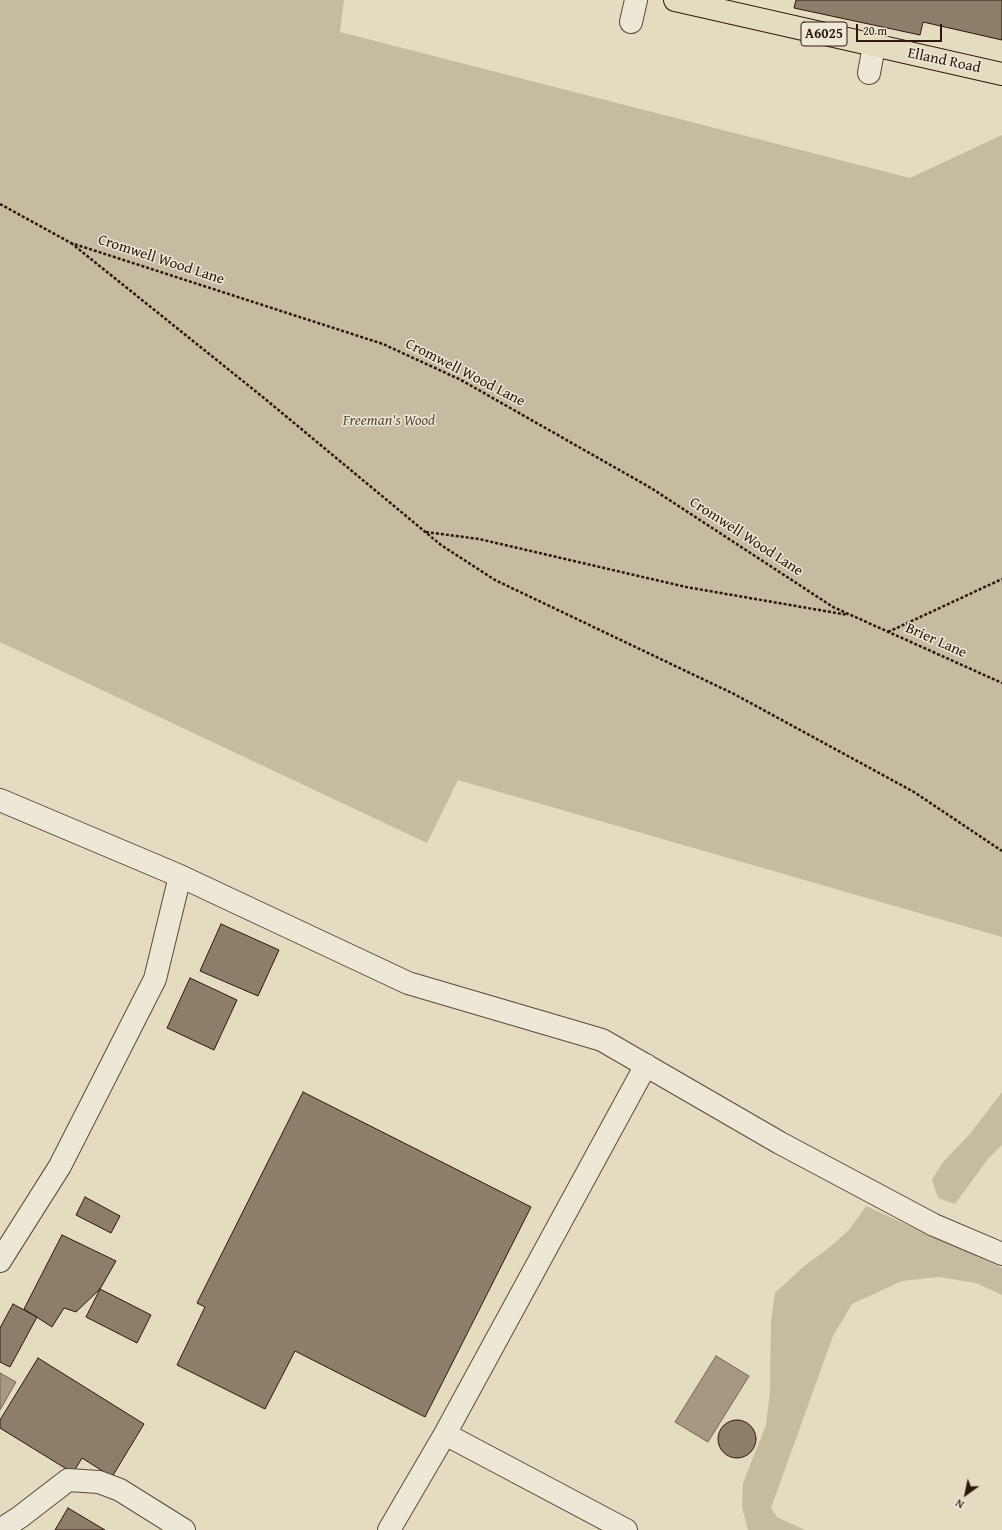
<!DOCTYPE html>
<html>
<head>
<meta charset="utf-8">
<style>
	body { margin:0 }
	#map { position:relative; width:1002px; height:1530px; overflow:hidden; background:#e4dcc0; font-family:"Gentium Book Plus",serif }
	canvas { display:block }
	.north { position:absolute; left:946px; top:1474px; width:40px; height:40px; -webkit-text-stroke:3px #ede8d6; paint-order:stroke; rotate:213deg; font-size:11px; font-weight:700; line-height:16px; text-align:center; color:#2e180c }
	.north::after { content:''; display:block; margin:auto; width:14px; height:18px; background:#2e180c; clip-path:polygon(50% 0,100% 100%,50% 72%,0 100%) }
	.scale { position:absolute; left:856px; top:24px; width:86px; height:18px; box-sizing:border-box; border:2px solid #2e180c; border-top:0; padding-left:5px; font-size:12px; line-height:14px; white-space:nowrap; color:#2e180c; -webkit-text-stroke:3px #ede8d6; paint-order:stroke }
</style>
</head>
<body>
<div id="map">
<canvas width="1002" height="1530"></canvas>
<div class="north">N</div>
<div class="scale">20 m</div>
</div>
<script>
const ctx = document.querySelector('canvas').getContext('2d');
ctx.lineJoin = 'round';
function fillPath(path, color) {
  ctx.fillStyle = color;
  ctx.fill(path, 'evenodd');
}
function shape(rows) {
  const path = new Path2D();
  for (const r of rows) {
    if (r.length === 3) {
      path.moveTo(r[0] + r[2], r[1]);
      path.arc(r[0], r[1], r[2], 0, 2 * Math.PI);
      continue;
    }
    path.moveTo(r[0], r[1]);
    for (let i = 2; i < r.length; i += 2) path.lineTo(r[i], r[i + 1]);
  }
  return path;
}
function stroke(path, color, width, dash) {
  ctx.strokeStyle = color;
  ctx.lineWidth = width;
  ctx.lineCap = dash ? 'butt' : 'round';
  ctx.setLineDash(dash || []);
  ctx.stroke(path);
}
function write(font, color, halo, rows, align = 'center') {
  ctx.font = font + ' "Gentium Book Plus",serif';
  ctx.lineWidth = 3;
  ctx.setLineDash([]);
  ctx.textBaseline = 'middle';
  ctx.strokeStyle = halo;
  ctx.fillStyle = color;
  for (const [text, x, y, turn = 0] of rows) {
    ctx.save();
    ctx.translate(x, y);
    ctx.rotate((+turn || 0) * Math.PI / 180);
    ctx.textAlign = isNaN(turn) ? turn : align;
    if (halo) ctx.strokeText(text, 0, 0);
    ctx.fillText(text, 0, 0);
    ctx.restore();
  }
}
fillPath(shape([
	[0,0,344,0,340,32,910,178,1002,135,1002,937,458,780,427,843,0,642],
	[1002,1092,1002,1145,988,1159,955,1204,938,1198,932,1180,943,1162,969,1135],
	[866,1206,1002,1268,1002,1295,976,1283,939,1277,902,1281,852,1304,833,1336,771,1508,777,1517,805,1530,748,1530,742,1507,743,1483,766,1425,770,1391,771,1321,775,1293,803,1267,830,1247,849,1230]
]), '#c5bba1');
const water = shape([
	[716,1356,749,1376,708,1442,675,1422,716,1356],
	[0,1373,16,1382,0,1410,0,1373]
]);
fillPath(water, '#a69983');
stroke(water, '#766553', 1);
const building = shape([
	[796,0,1002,0,1002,40,923,22,920,35,794,8,796,0],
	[221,924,279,950,258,996,200,971,221,924],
	[190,978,237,1000,214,1050,167,1028,190,978],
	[303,1092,531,1207,425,1417,295,1351,265,1409,177,1365,205,1307,197,1303,303,1092],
	[85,1197,120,1216,111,1233,76,1215,85,1197],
	[62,1235,116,1261,100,1289,76,1312,64,1308,52,1327,24,1309,62,1235],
	[100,1289,151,1315,137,1343,86,1317,100,1289],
	[13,1304,37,1317,10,1367,0,1362,0,1328,13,1304],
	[38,1358,144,1424,112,1477,82,1458,73,1473,0,1428,0,1420,38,1358],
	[737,1439,19],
	[68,1508,105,1530,55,1530,68,1508]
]);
fillPath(building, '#8d7e6a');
stroke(building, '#2e180c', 1);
const minor = shape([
	[631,22,636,0],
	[869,73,874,46],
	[0,800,180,876],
	[0,1261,60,1166,155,979,180,876,408,983,602,1040,780,1143,934,1225,1002,1254],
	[445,1434,646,1065],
	[0,1530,20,1517,68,1480,99,1482,120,1490,184,1530],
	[389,1530,445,1434,626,1530]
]);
const major = shape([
	[675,0,1002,74]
]);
stroke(minor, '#5c4939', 24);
stroke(major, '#2e180c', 24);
stroke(shape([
	[0,204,71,243,383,344,461,380,651,488,833,607,1002,683],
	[71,243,264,398,441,545,495,580,734,694,914,792,1002,851],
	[426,532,479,539,686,587,848,615],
	[888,632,1002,579]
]), '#2e180c', 2.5, [3, 2]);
stroke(minor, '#ede8d6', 22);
stroke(major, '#e4dcc0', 22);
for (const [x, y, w] of [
	[824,34,46]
]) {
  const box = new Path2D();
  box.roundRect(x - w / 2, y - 12, w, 24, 3);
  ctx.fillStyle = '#ede8d6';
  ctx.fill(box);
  stroke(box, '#2e180c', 1);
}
write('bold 14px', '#2e180c', null, [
	["A6025",824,34]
]);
write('15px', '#2e180c', '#ede8d6', [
	["Elland Road",944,61,12],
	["Cromwell Wood Lane",161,260,18],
	["Cromwell Wood Lane",465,373,27],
	["Cromwell Wood Lane",746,537,33],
	["Brier Lane",936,641,24]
]);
write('italic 15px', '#5b4939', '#ede8d6', [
	["Freeman's Wood",389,421]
]);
</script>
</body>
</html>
